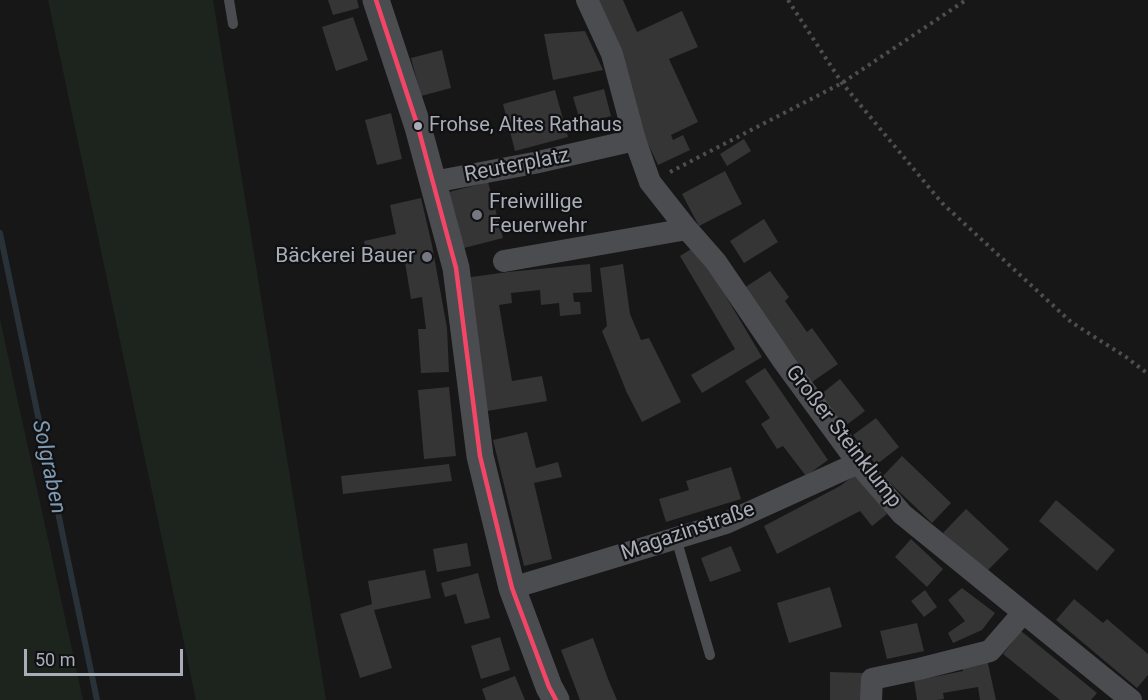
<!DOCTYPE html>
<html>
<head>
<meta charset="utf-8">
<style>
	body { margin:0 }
	#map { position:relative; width:1148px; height:700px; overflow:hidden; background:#171717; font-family:Roboto,sans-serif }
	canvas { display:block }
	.scale { position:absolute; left:24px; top:649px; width:159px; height:27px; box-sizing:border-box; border:3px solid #a8adb8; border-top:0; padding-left:8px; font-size:18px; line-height:21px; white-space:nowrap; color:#a8adb8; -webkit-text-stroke:4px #111113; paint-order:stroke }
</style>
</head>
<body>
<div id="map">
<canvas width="1148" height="700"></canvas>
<div class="scale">50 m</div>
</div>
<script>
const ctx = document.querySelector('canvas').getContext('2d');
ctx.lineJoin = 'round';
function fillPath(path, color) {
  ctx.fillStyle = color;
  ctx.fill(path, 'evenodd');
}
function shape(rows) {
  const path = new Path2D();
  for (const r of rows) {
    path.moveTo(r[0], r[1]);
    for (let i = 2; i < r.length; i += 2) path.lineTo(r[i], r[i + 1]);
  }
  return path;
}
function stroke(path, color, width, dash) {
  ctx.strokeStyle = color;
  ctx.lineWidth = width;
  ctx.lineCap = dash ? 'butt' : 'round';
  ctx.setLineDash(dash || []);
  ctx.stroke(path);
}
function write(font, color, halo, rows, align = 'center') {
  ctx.font = font + ' Roboto,sans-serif';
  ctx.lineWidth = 4.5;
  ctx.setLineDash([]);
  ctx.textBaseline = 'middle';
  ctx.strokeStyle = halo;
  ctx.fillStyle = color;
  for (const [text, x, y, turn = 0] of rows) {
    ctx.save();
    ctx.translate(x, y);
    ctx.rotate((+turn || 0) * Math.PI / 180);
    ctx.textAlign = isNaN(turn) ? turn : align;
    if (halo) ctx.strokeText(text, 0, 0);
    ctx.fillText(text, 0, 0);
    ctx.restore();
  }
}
fillPath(shape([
	[48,0,213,0,326,700,196,700],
	[0,319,83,700,0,700]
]), '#1d241e');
stroke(shape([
	[0,233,97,700]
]), '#2a3239', 6);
fillPath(shape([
	[328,0,357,0,359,8,333,15],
	[593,0,623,0,637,32,682,11,698,47,669,59,698,122,671,135,673,140,683,135,690,150,658,165,641,129],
	[353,17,368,60,336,71,322,27],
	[585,31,603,70,553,80,544,34],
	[442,50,451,88,421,96,411,58],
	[604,89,611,116,581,124,573,97],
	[555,90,568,137,515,151,503,104],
	[391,113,402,159,377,165,365,120],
	[744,139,751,151,727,166,720,154],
	[725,171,742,204,699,226,682,194],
	[488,182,503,238,464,248,449,192],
	[421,198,432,245,447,328,449,372,421,373,418,329,426,329,422,297,411,299,403,250,368,258,364,241,396,234,390,205],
	[764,219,778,242,744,263,730,241],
	[696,246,762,357,702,393,691,375,735,349,680,256],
	[590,264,592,292,573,293,574,302,580,302,581,314,560,316,559,303,541,305,540,290,511,293,512,303,499,305,512,381,542,376,547,401,487,411,464,278,508,272],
	[623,264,630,314,641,340,649,338,681,402,642,422,627,393,602,331,607,326,600,268],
	[770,271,789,297,785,301,807,332,812,328,838,364,812,382,744,288],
	[765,368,828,460,806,476,783,446,777,449,761,424,770,418,745,381],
	[840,379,865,411,845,426,820,395],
	[449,387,456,456,424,459,418,390],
	[876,418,899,447,876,465,853,435],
	[527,432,536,468,558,462,562,477,534,483,552,559,524,566,493,440],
	[902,456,951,503,932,523,883,476],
	[449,464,452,481,343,494,341,476],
	[731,467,741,499,666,522,659,499,689,490,686,481],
	[856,474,887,514,872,526,860,511,777,554,764,526,840,486],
	[1056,500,1115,550,1097,571,1039,521],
	[966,509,1009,549,988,570,961,550,943,533],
	[911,539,943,569,927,587,895,557],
	[467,543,471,566,437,572,433,549],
	[731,546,741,571,710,582,701,558],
	[425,570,431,598,374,610,392,668,360,678,340,614,372,604,368,581],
	[478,573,490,618,465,624,456,594,445,597,441,583],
	[830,587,842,627,789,643,777,603],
	[962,588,995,613,982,630,953,643,948,633,965,621,948,600],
	[925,590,937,607,924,617,911,601],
	[1074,599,1103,623,1107,619,1148,654,1148,675,1137,688,1056,620],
	[917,623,924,651,887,659,880,631],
	[1021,631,1097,693,1091,700,1060,700,1003,654],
	[500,637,510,670,481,679,471,646],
	[593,638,608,679,617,700,580,700,561,650],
	[987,659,996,700,980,700,978,687,943,693,944,699,937,700,917,700,914,681,963,671,961,664],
	[830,672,863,673,863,700,830,700],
	[515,676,525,700,486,700,482,689]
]), '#353536');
stroke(shape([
	[788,0,842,83,942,203,1071,322,1126,357,1148,374],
	[670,172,842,83,966,0]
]), '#4d4e52', 4, [3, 4.5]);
stroke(shape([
	[229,0,233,24],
	[676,538,710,655]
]), '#4b4c50', 10);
stroke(shape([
	[587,0,612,54,635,140,650,182,687,229,716,262,784,362,858,463,902,514,1131,700],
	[433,182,534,163,635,140],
	[504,261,687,229],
	[512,588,726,523,858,463],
	[871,700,872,679,919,669,990,651,1023,613]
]), '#4b4c50', 22);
stroke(shape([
	[376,0,418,127,456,268,480,456,512,588,549,687,556,700]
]), '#4b4c50', 27);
stroke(shape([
	[376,0,418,127,456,268,480,456,512,588,549,687,556,700]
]), '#f34667', 4.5);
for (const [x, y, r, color] of [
	[418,126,5,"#a8adb8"],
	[477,215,6,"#757880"],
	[427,257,6,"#757880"]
]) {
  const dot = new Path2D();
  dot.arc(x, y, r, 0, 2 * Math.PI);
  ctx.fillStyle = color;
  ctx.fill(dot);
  stroke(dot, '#111113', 2);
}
write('20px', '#a8adb8', '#111113', [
	["Frohse, Altes Rathaus",429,126]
], 'left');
write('21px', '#a8adb8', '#111113', [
	["Reuterplatz",517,166,-11],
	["Großer Steinklump",843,437,52],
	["Magazinstraße",688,532,-19]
]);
write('21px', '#a8adb8', '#111113', [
	["Freiwillige",489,203],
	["Feuerwehr",489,227],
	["Bäckerei Bauer",415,257,"right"]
], 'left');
write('italic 22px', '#7f9bb3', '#111113', [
	["Solgraben",48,467,78]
]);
</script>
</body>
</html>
